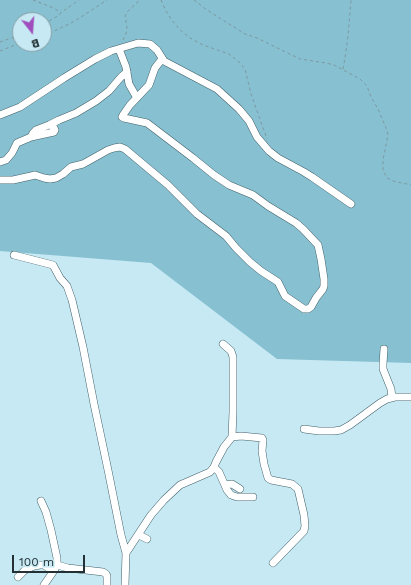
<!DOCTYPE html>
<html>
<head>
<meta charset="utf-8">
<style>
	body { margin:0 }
	#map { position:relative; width:411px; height:585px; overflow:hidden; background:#c6e9f3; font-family:"Work Sans",sans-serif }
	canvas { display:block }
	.north { position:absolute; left:12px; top:12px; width:40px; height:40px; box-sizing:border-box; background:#c6e9f3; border:1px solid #859fa7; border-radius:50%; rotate:163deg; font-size:11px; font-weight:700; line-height:16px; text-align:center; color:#233135 }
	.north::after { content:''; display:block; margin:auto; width:14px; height:18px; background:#a04ebd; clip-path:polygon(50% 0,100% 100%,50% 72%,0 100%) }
	.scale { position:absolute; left:12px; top:555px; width:73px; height:18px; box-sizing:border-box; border:2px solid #233135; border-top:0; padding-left:5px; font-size:12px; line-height:14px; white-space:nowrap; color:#233135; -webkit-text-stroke:3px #c6e9f3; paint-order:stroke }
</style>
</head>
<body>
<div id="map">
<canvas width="411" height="585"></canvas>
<div class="north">B</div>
<div class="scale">100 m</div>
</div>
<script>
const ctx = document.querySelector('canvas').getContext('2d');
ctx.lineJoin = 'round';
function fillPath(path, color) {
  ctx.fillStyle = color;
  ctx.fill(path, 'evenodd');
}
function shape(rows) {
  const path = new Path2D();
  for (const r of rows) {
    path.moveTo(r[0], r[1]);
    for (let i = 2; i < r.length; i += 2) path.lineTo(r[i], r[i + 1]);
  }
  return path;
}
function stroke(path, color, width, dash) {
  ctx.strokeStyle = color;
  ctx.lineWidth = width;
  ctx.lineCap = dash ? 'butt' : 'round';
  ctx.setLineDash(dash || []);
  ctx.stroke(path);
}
fillPath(shape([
	[0,0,411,0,411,363,277,359,151,263,0,251],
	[20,20,44,20,44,44,20,44]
]), '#86c0d1');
const minor = shape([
	[119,49,126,67,129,84,137,98],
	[0,115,20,107,64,78,95,59,111,51,138,43,150,44,157,50,164,61,217,89,239,109,249,121,257,137,269,151,278,158,304,172,312,177,351,204],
	[31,137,54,132,55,130,54,128,52,126,49,125],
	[0,162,6,160,12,153,17,143,31,137,33,133,36,130,49,125,59,120,76,113,96,101,109,91,121,77,127,72],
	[0,180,13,180,31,176,35,175,44,178,50,179,56,178,63,174,71,167,83,164,108,150,114,148,120,147,125,149,168,185,197,214,226,236,236,248,250,262,261,271,278,282,285,296,304,309,308,309,311,307,316,298,323,289,324,286,324,279,321,259,318,245,303,229,296,223,268,206,253,195,229,185,214,175,193,158,147,123,124,118,122,117,123,115,130,105,149,85,155,68,162,59],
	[14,255,53,265,60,278,67,286,72,300,83,347,94,404,108,470,121,535,126,553,125,585],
	[384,349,383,364,383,369,391,389,392,398],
	[304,429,319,431,334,431,341,430,350,425,380,403,387,399,395,397,411,397],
	[232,437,241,436,262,438,263,440,262,451,264,464,268,478,271,480,292,484,298,489,304,515,305,526,304,531,273,563],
	[214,467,219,472,227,490,231,495,237,497,253,497],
	[225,485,232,484,240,489],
	[41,501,46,512,51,530,57,558,57,565,68,568,103,572,106,574,107,576,107,585],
	[139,535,147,539],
	[126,553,151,515,164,500,180,485,210,472,214,467,216,462,224,447,232,437,233,412,233,357,231,351,223,344],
	[18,577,25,570,34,566,40,565,44,565,53,571],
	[44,585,55,569]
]);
stroke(minor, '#416069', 8);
stroke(shape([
	[33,0,51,7,61,12],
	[161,0,165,9,171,19,180,30,190,38,203,45,229,54,239,62,245,69,251,94,267,139],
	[194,0,207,10,245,34,257,38,300,59,326,63,334,65,360,79,367,86,371,97,378,109,386,128,388,135,383,160,383,170,387,178,393,181,411,185],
	[44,24,56,17,66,9,79,0],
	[44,36,75,21,107,0],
	[123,40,126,34,127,27,125,16,127,12,140,0],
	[0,42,20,35],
	[0,51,20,43],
	[343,69,345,58,348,36,351,0]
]), '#7e989f', 1, [3, 3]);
stroke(minor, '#fff', 7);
</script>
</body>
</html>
